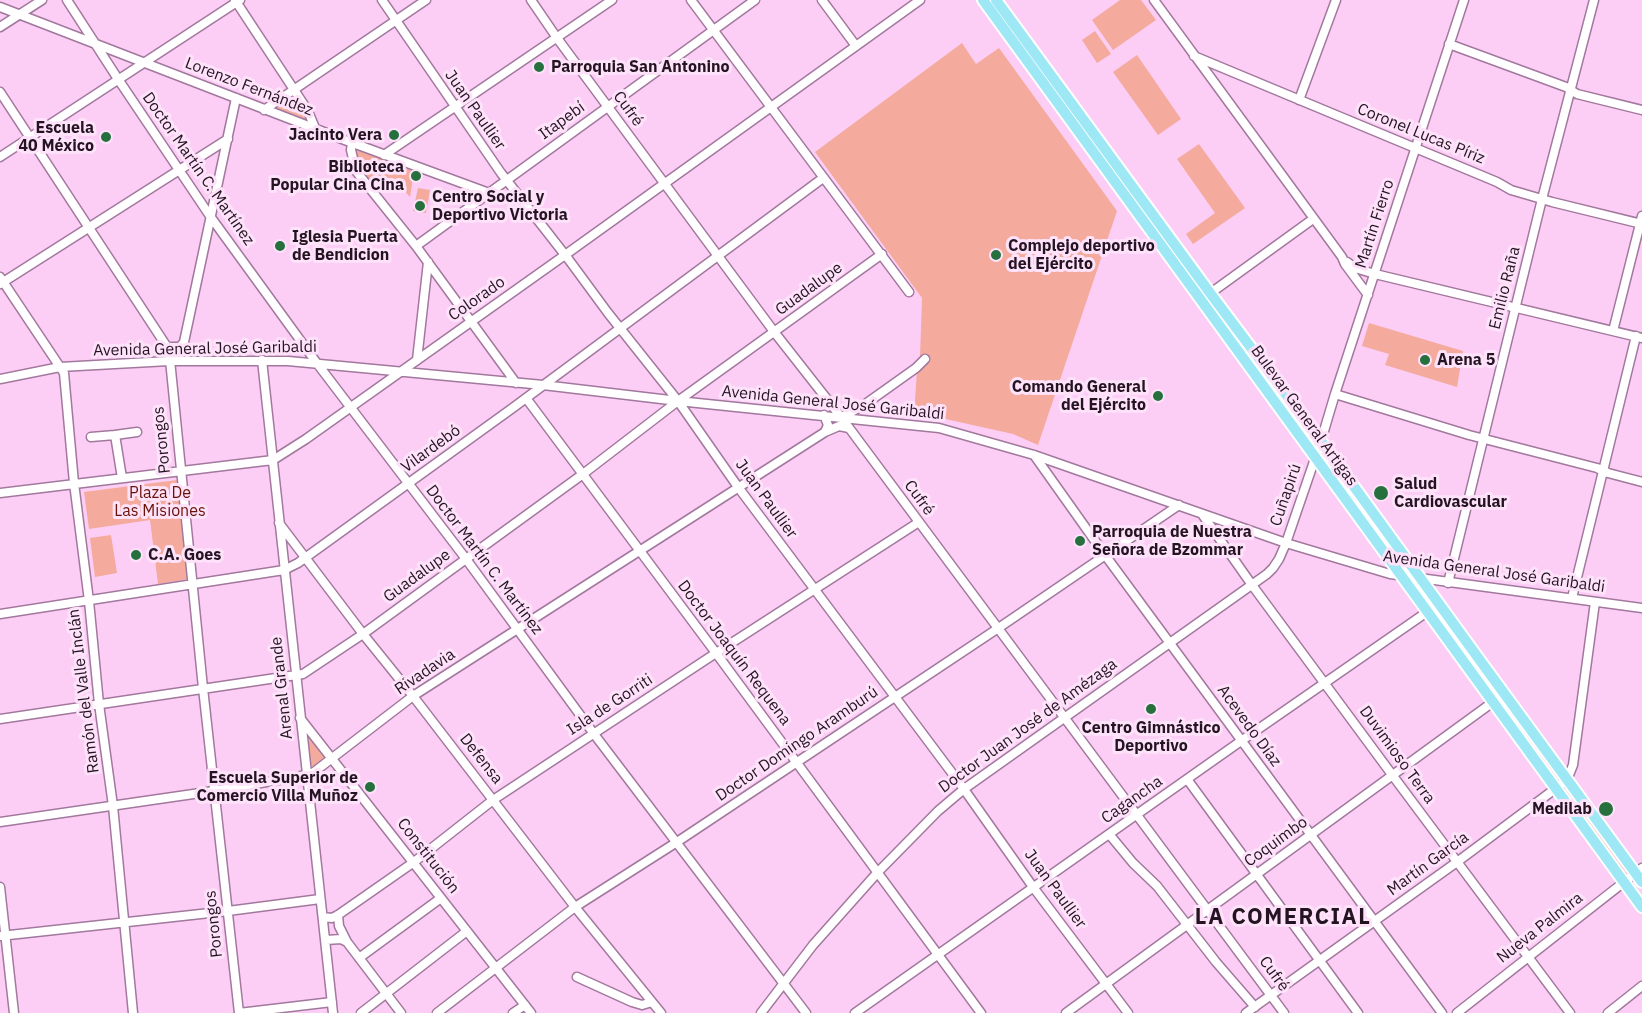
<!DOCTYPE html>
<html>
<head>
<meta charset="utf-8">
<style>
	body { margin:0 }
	canvas { display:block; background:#fccef6 }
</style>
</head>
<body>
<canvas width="1642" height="1013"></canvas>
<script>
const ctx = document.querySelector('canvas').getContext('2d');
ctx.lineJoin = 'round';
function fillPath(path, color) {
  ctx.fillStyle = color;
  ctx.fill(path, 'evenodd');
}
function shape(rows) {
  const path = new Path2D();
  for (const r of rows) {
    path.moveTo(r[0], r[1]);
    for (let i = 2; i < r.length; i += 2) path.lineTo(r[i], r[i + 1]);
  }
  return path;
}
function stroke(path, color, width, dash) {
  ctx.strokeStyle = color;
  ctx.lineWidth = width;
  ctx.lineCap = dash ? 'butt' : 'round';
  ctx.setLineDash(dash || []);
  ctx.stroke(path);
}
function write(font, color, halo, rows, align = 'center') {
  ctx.font = font + ' "IBM Plex Sans",sans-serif';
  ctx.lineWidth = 6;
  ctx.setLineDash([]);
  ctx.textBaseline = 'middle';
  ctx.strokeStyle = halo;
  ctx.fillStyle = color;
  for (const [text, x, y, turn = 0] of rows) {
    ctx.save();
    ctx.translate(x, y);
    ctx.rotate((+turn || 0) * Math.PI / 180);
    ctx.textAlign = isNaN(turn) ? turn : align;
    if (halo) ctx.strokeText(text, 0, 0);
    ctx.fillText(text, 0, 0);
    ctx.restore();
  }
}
fillPath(shape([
	[1120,0,1141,0,1156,20,1113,50,1092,20],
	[1095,31,1111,54,1097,63,1082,40],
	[962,43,976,64,999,48,1117,211,1038,445,1013,434,941,418,914,415,917,371,930,360,924,354,921,357,920,356,922,298,815,152],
	[1137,55,1181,119,1158,135,1113,72],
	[293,95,307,116,308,119,305,121,275,109,275,107],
	[1199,144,1245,208,1193,244,1186,234,1215,213,1177,159],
	[358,149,361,149,414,171,410,197,393,178,376,192,359,171,356,151],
	[418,188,430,190,426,213,413,211],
	[1369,323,1463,351,1457,387,1385,365,1389,354,1362,346],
	[177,480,189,579,158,584,150,520,89,529,84,492],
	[111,535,117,573,95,577,90,538],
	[1502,701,1505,702,1560,779,1559,781,1558,782,1499,704],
	[310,738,325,756,324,759,314,767,310,764,308,741],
	[1564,787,1566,787,1628,871,1627,874,1624,875,1562,788]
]), '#f4aa9c');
const minor = shape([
	[67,0,118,79,210,216,316,362,466,559,594,734,806,1013],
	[235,0,308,111,315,128],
	[382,0,501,173,569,260,608,313,678,401,738,487,961,785,1033,887,1128,1013],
	[531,0,557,38,718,256,775,333,841,417,1284,1013],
	[691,0,909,292],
	[822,0,856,46],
	[1154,0,1342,257,1345,264,1368,295],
	[0,7,342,139,489,193],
	[0,27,42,0],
	[1449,44,1566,87,1577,94,1642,110],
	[1194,56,1497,182,1511,190,1552,202,1642,224],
	[0,92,169,350,203,688,239,1013,332,1002],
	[1299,100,1336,0],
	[264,110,426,0],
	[352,143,351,150,356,171,416,246,516,383],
	[384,155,612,0],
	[0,157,240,0],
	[416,246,755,0],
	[1347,262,1355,268,1375,274,1642,338],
	[0,277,64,373,74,483,89,601,99,704,113,806,133,1013],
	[0,284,228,139],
	[1201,300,1313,219],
	[1613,331,1642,216],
	[167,347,180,347,184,342,236,98],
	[262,360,333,1013],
	[417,360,428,262],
	[0,379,60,367,169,361,288,361,543,385,678,401,939,428,1034,455,1286,543,1390,574,1642,608],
	[1335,394,1469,435,1597,468,1608,473,1642,482],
	[526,398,716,653,981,1013],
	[842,417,864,405,916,368,925,359],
	[825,432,839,426,849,428],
	[115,435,137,432],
	[91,437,115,435,122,478],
	[1034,455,1105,555,1442,1013],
	[0,493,273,460,306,439,565,255,920,0],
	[1202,514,1252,585,1393,776,1570,1013],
	[279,523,363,634,413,696,575,907,661,1013],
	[1448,583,1542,199,1594,0],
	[1572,598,1636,336],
	[0,614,284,570,298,563,514,407,823,178],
	[300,718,531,1013],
	[0,719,303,674,363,634,466,559,583,474,678,401,882,254],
	[1187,779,1358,1013],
	[0,822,214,791,307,775,314,772,413,696,825,432,828,425,824,415],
	[1109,834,1133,863,1157,886,1216,962,1255,1007],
	[0,887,14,1013],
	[338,915,339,926,347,942],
	[323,917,332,918,338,915,414,862,493,800,716,653,919,522],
	[0,936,228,911,320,899],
	[326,940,341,939,347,942,401,1013],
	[359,958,441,898],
	[577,977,632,1002,642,1005,652,1002],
	[361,1013,467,931],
	[437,1013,575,907,677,842,997,629,1179,505],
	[513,1013,525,1005],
	[761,1013,813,945,878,872,938,811,964,789,1267,574,1273,568,1279,559,1286,543,1321,441,1335,394,1464,0],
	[855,1013,1241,741,1427,612],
	[1066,1013,1504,694],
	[1246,1013,1457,862,1567,780,1573,765,1595,602],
	[1457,1013,1642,868],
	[1608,1013,1642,986]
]);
const major = shape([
	[983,0,1642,907],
	[996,0,1210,293,1321,441,1479,659,1642,882]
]);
stroke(minor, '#a2789d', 11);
stroke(major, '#fff', 14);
stroke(minor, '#fff', 8);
stroke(major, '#9ee8f5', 10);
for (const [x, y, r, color] of [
	[539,67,6,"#26703e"],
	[394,135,6,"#26703e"],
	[106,137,6,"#26703e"],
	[416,176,6,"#26703e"],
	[420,206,6,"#26703e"],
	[280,246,6,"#26703e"],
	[996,255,6,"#26703e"],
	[1425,360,6,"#26703e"],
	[1158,396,6,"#26703e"],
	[1381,493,8,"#26703e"],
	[1080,541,6,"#26703e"],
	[136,555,6,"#26703e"],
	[1151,709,6,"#26703e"],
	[370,787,6,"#26703e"],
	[1606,809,8,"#26703e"]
]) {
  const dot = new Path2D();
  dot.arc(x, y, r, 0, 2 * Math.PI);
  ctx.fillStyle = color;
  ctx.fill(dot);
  stroke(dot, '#fee2fa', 2);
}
write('bold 16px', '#241422', '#fee2fa', [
	["Parroquia San Antonino",551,67],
	["Escuela",94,128,"right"],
	["40 México",94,146,"right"],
	["Jacinto Vera",382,135,"right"],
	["Biblioteca",404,167,"right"],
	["Popular Cina Cina",404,185,"right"],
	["Centro Social y",432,197],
	["Deportivo Victoria",432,215],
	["Iglesia Puerta",292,237],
	["de Bendicion",292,255],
	["Complejo deportivo",1008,246],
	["del Ejército",1008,264],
	["Arena 5",1437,360],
	["Comando General",1146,387,"right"],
	["del Ejército",1146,405,"right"],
	["Salud",1394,484],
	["Cardiovascular",1394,502],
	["Parroquia de Nuestra",1092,532],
	["Señora de Bzommar",1092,550],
	["C.A. Goes",148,555],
	["Centro Gimnástico",1151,728,"center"],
	["Deportivo",1151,746,"center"],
	["Escuela Superior de",358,778,"right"],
	["Comercio Villa Muñoz",358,796,"right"],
	["Medilab",1592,809,"right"]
], 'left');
write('16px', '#241422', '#fee2fa', [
	["Lorenzo Fernández",249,87,21],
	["Cufré",628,109,54],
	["Juan Paullier",475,110,55],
	["Itapebí",562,121,-36],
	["Coronel Lucas Píriz",1421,134,22],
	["Doctor Martín C. Martínez",198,169,55],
	["Martín Fierro",1375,224,-72],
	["Emilio Raña",1505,288,-76],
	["Guadalupe",809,289,-36],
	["Colorado",477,299,-35],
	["Avenida General José Garibaldi",205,349,-1],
	["Avenida General José Garibaldi",833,403,6],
	["Bulevar General Artigas",1304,416,54],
	["Porongos",162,440,-96],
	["Vilardebó",431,449,-36],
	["Cuñapirú",1286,495,-71],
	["Cufré",919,498,54],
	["Juan Paullier",766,499,54],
	["Doctor Martín C. Martínez",484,560,53],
	["Avenida General José Garibaldi",1494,572,8],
	["Guadalupe",417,576,-36],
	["Doctor Joaquín Requena",734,653,53],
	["Rivadavia",425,672,-34],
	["Arenal Grande",282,688,-96],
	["Ramón del Valle Inclán",84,691,-97],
	["Isla de Gorriti",610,705,-33],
	["Doctor Juan José de Amézaga",1028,726,-36],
	["Acevedo Díaz",1249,726,54],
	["Doctor Domingo Aramburú",797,744,-34],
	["Duvimioso Terra",1397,755,54],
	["Defensa",481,759,52],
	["Cagancha",1132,800,-35],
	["Coquimbo",1276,842,-36],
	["Constitución",428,856,52],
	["Martín García",1428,864,-36],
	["Juan Paullier",1055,889,54],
	["Porongos",214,924,-96],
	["Nueva Palmira",1540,928,-38],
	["Cufré",1274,974,54]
]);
write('16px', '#691208', '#fee2fa', [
	["Plaza De",160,493],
	["Las Misiones",160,511]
]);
ctx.letterSpacing = '1.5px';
write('bold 22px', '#241422', '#fee2fa', [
	["LA COMERCIAL",1283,918]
]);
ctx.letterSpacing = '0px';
</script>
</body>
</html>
